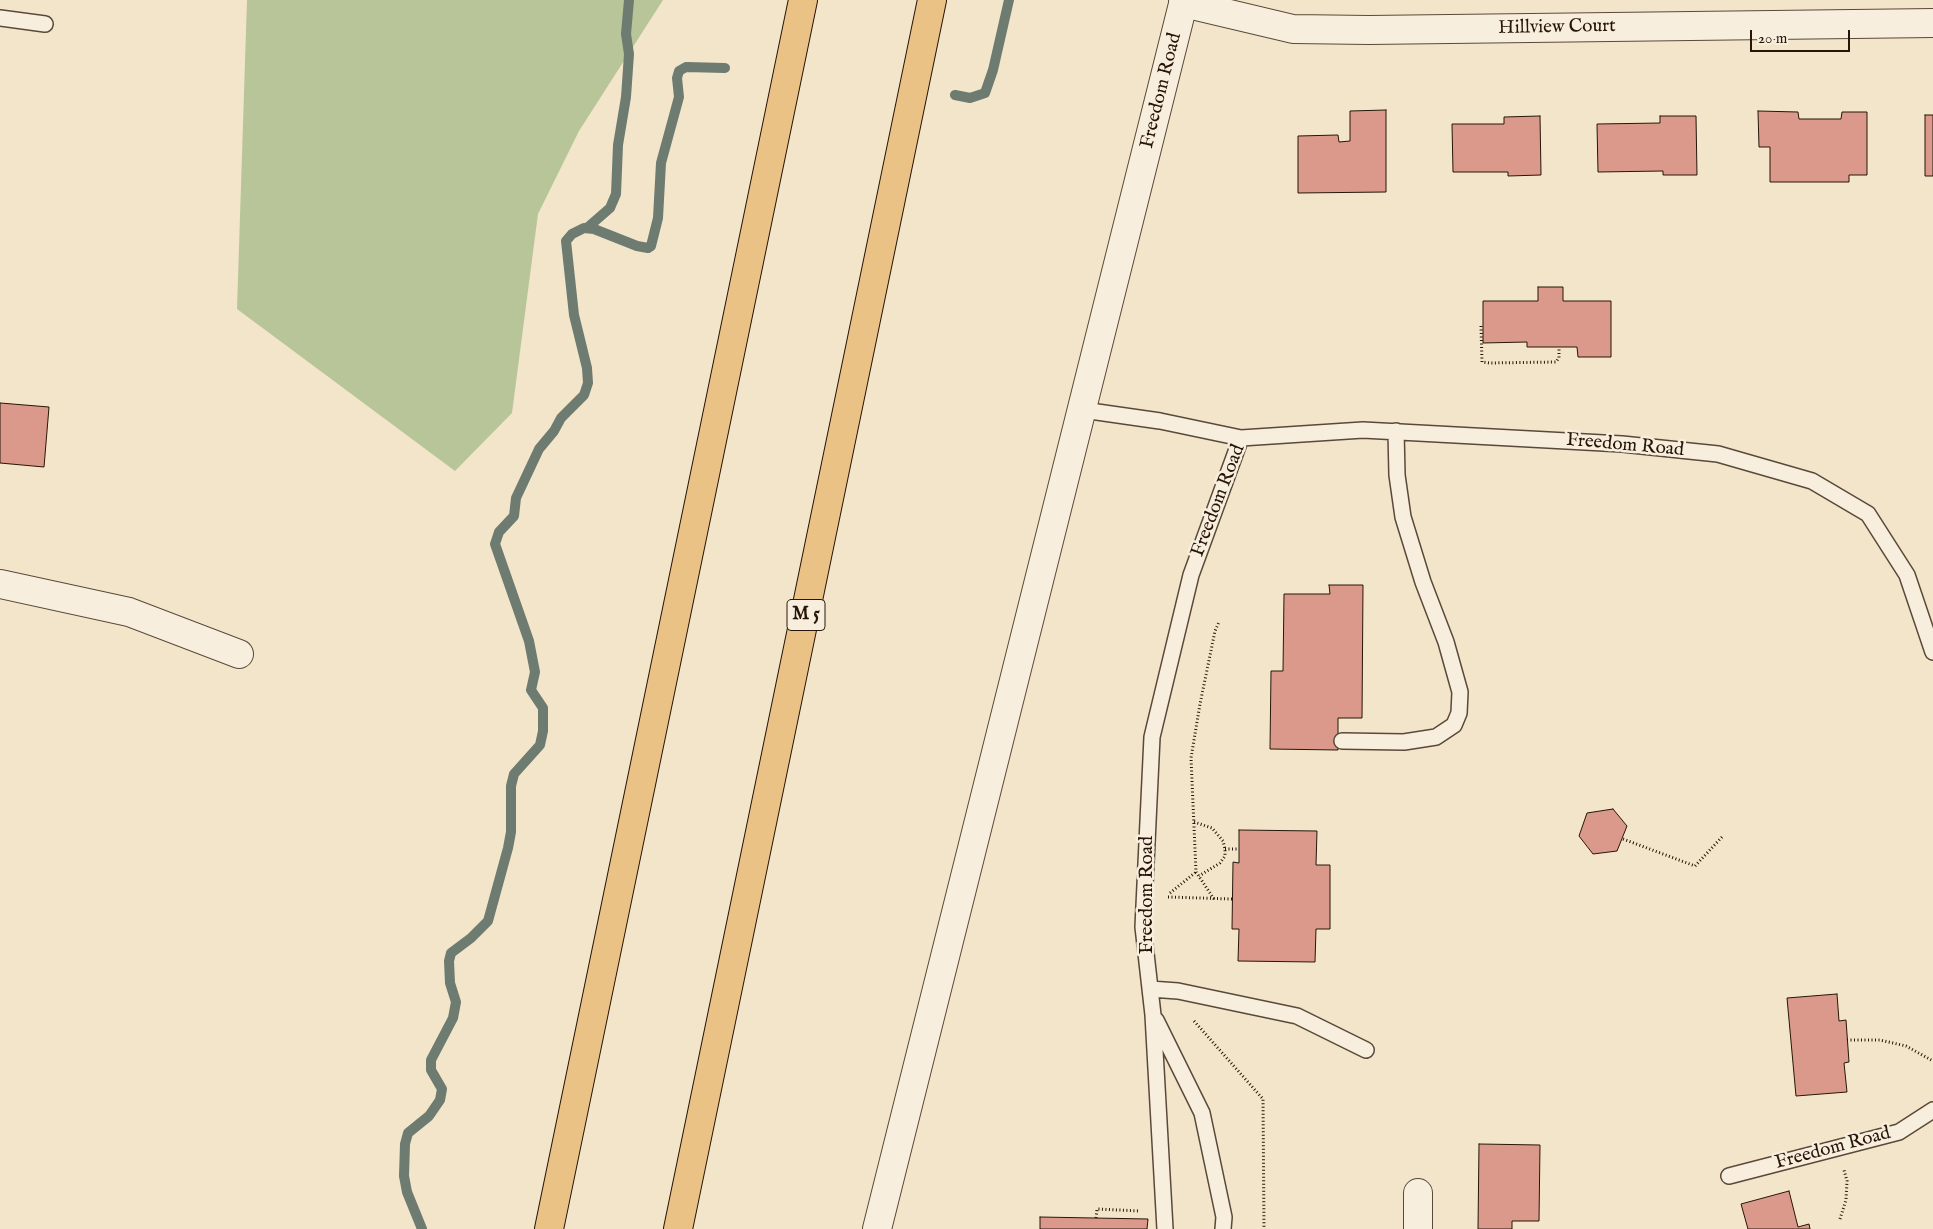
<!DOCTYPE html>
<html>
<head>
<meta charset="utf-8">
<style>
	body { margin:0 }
	#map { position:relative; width:1933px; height:1229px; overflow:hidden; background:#f3e5ca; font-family:"IM FELL English",serif }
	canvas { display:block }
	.scale { position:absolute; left:1750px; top:30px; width:100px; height:22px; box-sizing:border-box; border:2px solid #271509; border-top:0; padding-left:6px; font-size:15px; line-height:18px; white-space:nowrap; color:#271509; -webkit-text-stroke:4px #f7eedd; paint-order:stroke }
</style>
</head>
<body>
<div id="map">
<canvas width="1933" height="1229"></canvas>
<div class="scale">20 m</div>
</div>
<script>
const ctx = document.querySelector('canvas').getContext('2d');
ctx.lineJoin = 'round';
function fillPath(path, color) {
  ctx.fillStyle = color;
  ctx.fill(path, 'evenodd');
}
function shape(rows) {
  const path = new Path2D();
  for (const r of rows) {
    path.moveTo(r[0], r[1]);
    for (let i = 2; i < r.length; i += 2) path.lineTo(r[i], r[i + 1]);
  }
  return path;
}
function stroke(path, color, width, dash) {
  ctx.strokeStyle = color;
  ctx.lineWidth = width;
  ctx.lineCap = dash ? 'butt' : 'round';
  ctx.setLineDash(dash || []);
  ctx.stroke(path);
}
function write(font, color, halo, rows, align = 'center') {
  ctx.font = font + ' "IM FELL English",serif';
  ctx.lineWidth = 5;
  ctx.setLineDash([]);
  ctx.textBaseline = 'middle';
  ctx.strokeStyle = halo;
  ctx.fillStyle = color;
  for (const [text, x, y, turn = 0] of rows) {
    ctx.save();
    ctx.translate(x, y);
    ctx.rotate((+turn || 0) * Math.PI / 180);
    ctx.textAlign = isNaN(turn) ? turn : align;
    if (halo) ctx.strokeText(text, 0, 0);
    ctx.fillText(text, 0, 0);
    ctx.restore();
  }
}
fillPath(shape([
	[247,0,663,0,579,131,538,214,512,413,455,471,237,309]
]), '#b8c599');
stroke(shape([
	[955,95,970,98,985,93,993,70,1009,0],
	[587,228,610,208,616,194,618,145,626,97,629,54,626,34,629,0],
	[422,1229,407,1192,404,1176,405,1144,408,1133,429,1116,440,1100,442,1089,431,1070,431,1060,453,1018,456,1002,450,983,449,961,451,953,471,938,488,921,508,848,511,832,511,786,514,774,540,745,543,731,543,708,531,690,535,672,529,641,495,544,499,532,514,516,516,498,539,449,554,431,561,418,584,395,588,383,587,368,574,315,566,241,572,234,584,228,594,229,637,246,648,248,651,246,658,218,661,163,679,97,677,78,679,71,686,67,725,68]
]), '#6d7b71', 10);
const building = shape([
	[1386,110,1386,192,1298,193,1298,136,1338,135,1339,142,1350,141,1350,111,1386,110],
	[1758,111,1798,112,1799,119,1841,119,1842,112,1867,112,1867,175,1849,175,1849,182,1770,182,1770,147,1759,147,1758,111],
	[1925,115,1933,115,1933,176,1925,176,1925,115],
	[1540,116,1541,175,1508,176,1508,172,1453,172,1452,124,1504,124,1504,117,1540,116],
	[1660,116,1696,116,1697,175,1663,175,1663,171,1598,172,1597,124,1660,123,1660,116],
	[1538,287,1563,287,1563,301,1611,301,1611,357,1578,357,1577,347,1527,347,1527,342,1483,343,1483,301,1538,301,1538,287],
	[0,403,49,407,44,467,0,463,0,403],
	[1329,585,1363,585,1362,718,1338,718,1338,750,1270,749,1271,671,1283,671,1284,594,1330,594,1329,585],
	[1613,809,1627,826,1617,851,1593,854,1579,836,1587,813,1613,809],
	[1239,830,1317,831,1316,865,1330,865,1330,929,1316,929,1315,962,1238,961,1239,929,1232,929,1233,862,1239,863,1239,830],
	[1837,994,1839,1021,1846,1020,1849,1062,1844,1063,1847,1092,1796,1096,1787,998,1837,994],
	[1479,1144,1540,1145,1539,1221,1512,1221,1512,1229,1478,1229,1479,1144],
	[1789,1191,1798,1227,1809,1224,1810,1229,1748,1229,1741,1204,1789,1191],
	[1040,1217,1148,1219,1147,1229,1040,1229,1040,1217]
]);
fillPath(building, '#da998a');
stroke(building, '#271509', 1);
const service = shape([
	[0,18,45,24],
	[1083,410,1160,421,1241,438,1363,430,1622,444,1718,454,1812,481,1868,514,1907,575,1933,652],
	[1342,741,1404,742,1436,737,1454,725,1459,713,1460,692,1446,642,1423,582,1403,517,1397,475,1396,431],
	[1150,989,1178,991,1297,1016,1366,1050],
	[1156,1020,1202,1113,1224,1217,1223,1229],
	[1729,1176,1899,1132,1933,1110],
	[1165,1229,1153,1015,1143,927,1152,737,1191,575,1241,438]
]);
const minor = shape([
	[1183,3,1293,29,1369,30,1933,23],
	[0,584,129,612,239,654],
	[1418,1193,1418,1229]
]);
const tertiary = shape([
	[877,1229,1184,0]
]);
const motorway = shape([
	[549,1229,803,0],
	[678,1229,932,0]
]);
stroke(service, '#5a4939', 18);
stroke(minor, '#5a4939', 30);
stroke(tertiary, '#5a4939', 30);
stroke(motorway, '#271509', 30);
stroke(shape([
	[1481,326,1482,362,1489,363,1556,362,1559,358,1559,347],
	[1194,822,1212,828,1223,841,1225,849,1225,856,1220,863,1199,876],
	[1623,839,1695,866,1722,837],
	[1225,849,1239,849],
	[1170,893,1196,872],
	[1168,897,1232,899],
	[1214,899,1196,872,1191,758,1200,704,1215,631,1219,622],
	[1194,1021,1263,1099,1264,1229],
	[1847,1040,1880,1040,1906,1046,1933,1061],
	[1096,1218,1097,1209,1140,1211],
	[1840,1219,1846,1200,1847,1181,1844,1170]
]), '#271509', 3, [1, 2.5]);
stroke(service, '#f7eedd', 15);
stroke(minor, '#f7eedd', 28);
stroke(tertiary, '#f7eedd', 28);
stroke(motorway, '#eac285', 28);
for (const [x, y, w] of [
	[806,615,38]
]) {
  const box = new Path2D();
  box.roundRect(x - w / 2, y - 15.5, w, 31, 4);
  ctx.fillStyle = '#f7eedd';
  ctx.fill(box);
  stroke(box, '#271509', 1);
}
write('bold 18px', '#271509', null, [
	["M 5",806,615]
]);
write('19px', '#271509', '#f7eedd', [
	["Hillview Court",1557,28,-1],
	["Freedom Road",1162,91,-76],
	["Freedom Road",1625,446,5],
	["Freedom Road",1219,501,-69],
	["Freedom Road",1148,895,-90],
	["Freedom Road",1833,1149,-15]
]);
</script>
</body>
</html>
